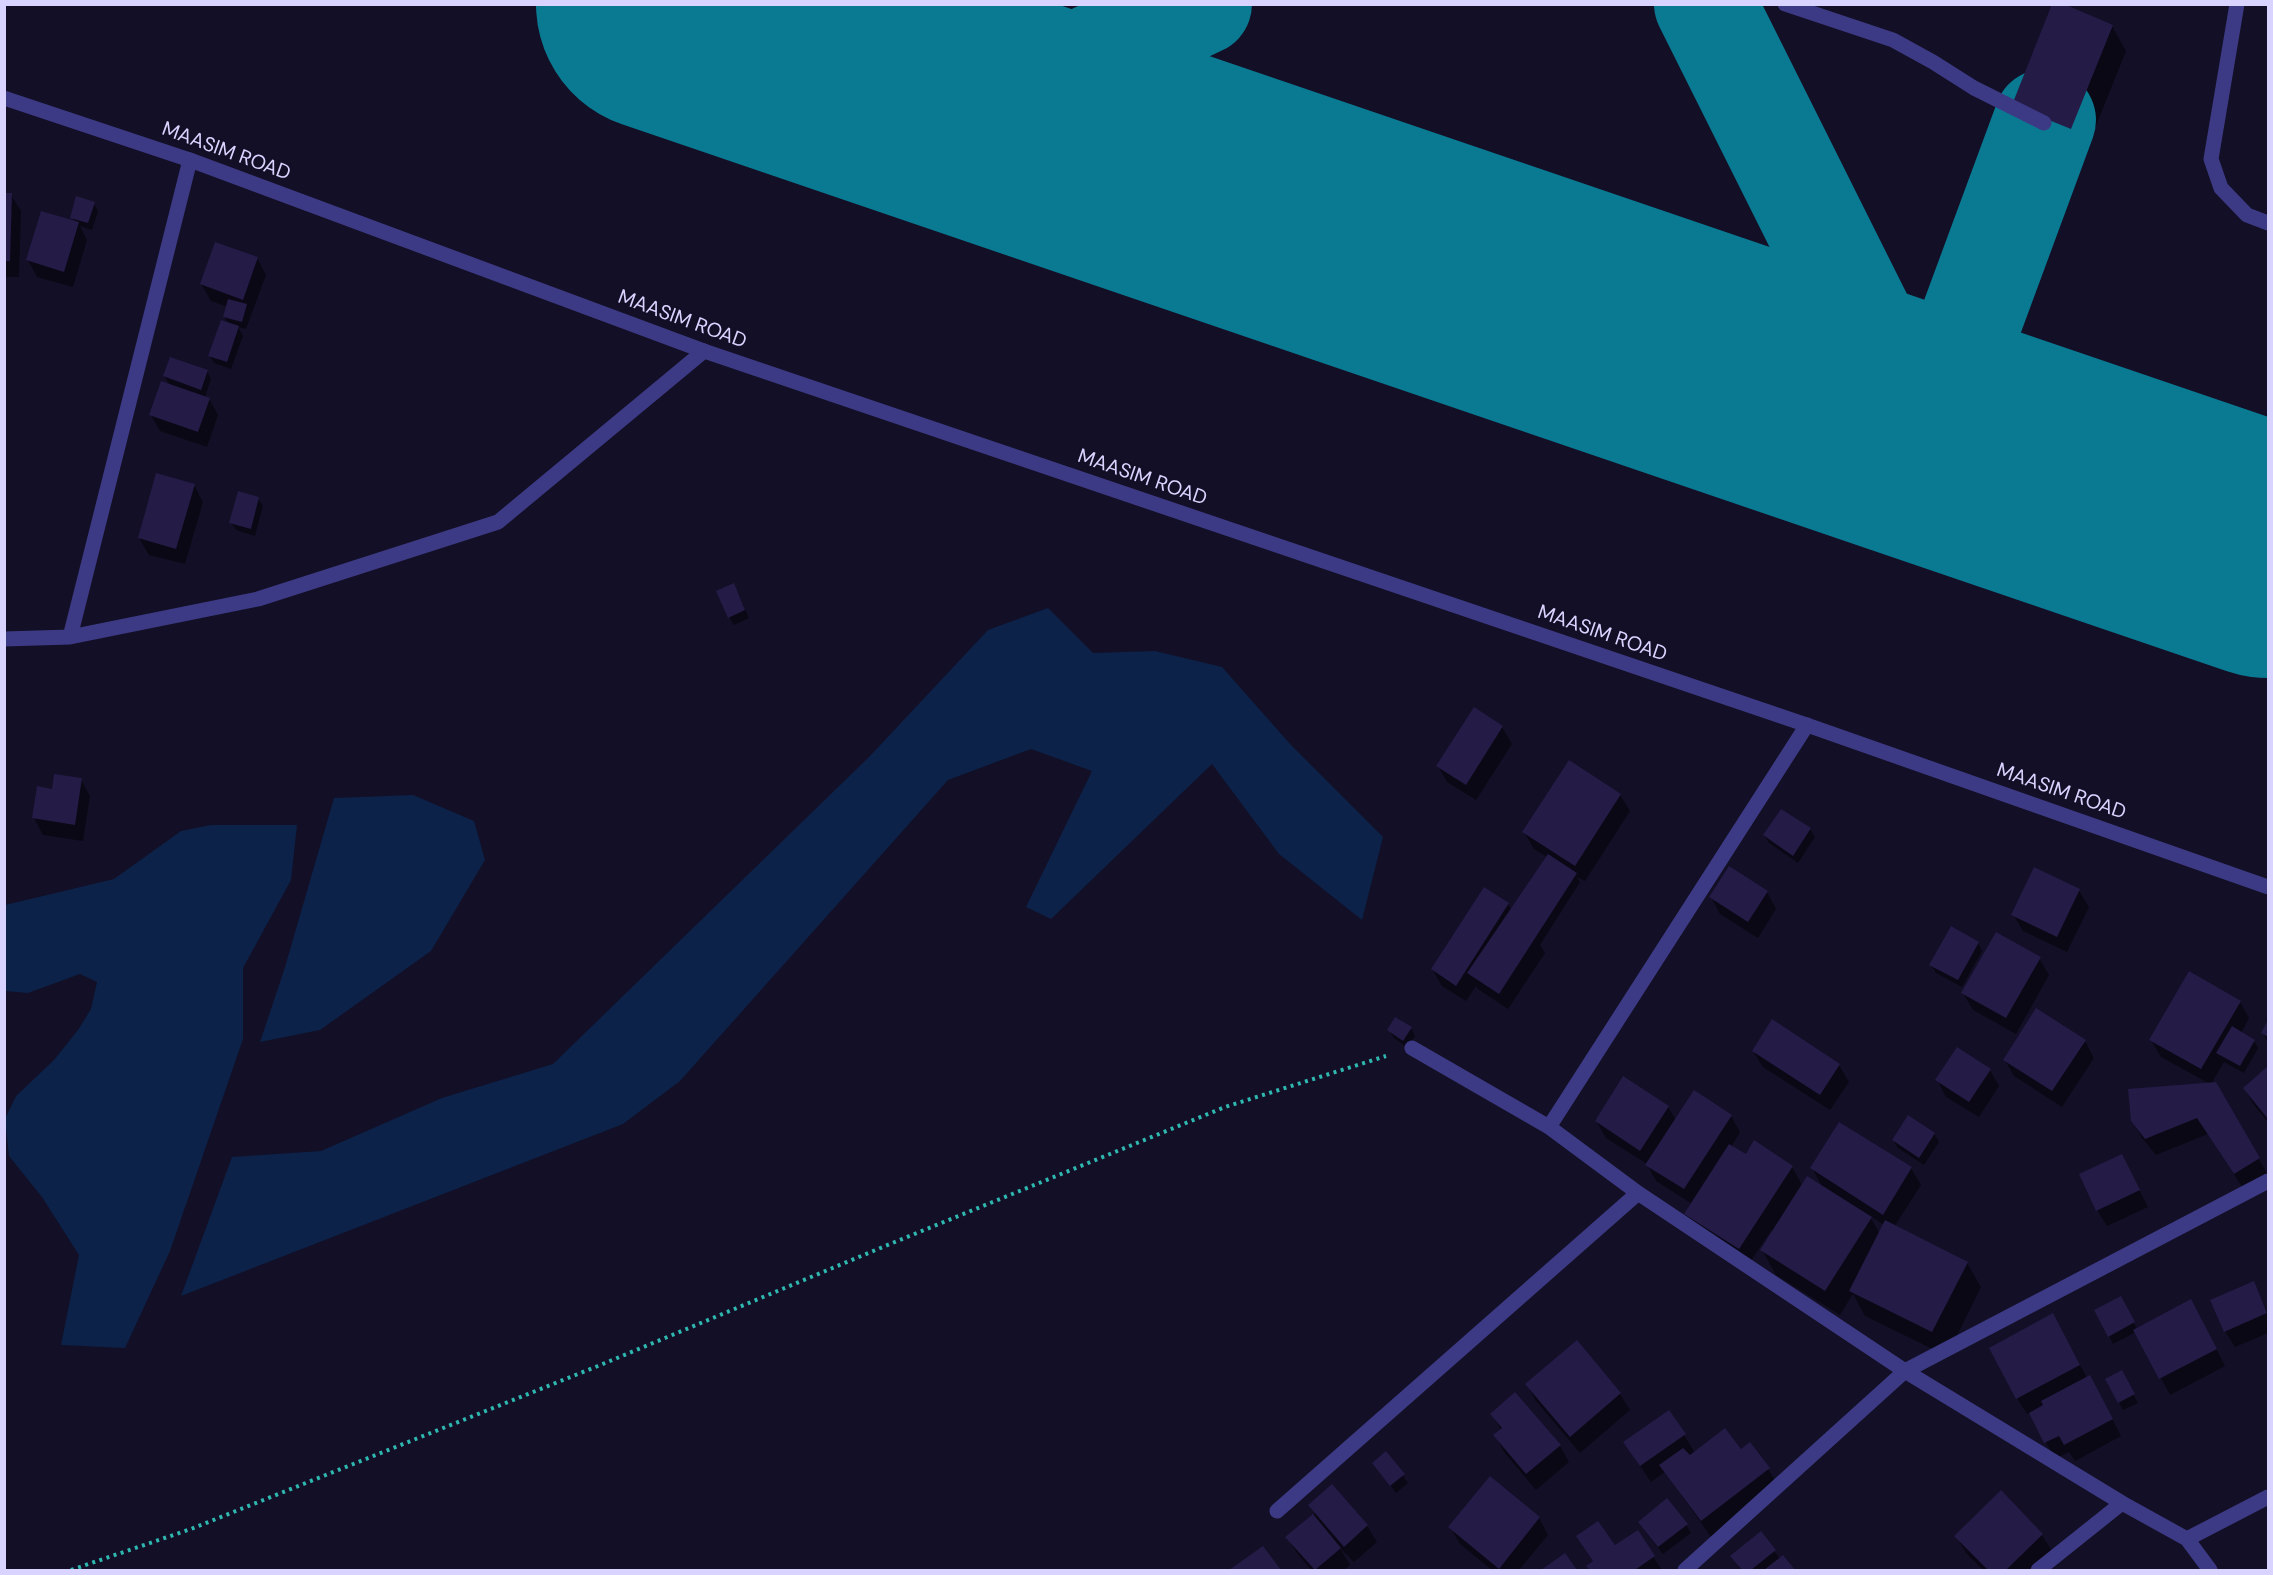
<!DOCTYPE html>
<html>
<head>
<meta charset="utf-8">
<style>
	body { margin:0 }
	#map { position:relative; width:2273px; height:1575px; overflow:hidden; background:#130f26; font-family:"DM Sans",sans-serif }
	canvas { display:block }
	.frame { position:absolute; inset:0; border:6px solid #d9d4ff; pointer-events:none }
</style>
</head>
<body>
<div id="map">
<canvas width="2273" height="1575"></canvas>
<div class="frame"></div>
</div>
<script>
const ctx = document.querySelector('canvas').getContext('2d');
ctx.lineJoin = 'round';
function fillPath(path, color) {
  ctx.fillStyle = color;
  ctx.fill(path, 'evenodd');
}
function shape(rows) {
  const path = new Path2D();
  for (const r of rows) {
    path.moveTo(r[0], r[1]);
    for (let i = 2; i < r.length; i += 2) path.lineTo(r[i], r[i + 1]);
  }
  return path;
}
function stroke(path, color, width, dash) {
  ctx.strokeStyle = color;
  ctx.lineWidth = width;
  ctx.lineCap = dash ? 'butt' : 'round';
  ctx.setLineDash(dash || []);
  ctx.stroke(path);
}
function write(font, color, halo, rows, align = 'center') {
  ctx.font = font + ' "DM Sans",sans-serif';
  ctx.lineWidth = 4.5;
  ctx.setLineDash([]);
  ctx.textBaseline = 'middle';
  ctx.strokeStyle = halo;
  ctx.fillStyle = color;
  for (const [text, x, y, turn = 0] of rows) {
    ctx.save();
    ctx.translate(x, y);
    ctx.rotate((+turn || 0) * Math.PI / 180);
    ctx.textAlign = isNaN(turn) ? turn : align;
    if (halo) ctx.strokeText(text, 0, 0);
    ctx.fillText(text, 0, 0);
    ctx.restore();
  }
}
fillPath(shape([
	[1048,608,1093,653,1155,651,1222,667,1291,745,1383,837,1362,920,1279,854,1212,764,1051,919,1026,907,1092,771,1031,749,948,780,680,1081,623,1124,181,1296,232,1157,321,1151,442,1098,553,1064,870,756,988,630],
	[413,795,474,821,485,860,431,951,320,1030,260,1042,285,967,334,798],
	[211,825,297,825,291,880,243,968,243,1039,170,1251,125,1348,61,1345,79,1255,42,1197,9,1156,5,1119,16,1096,54,1060,78,1030,91,1009,97,982,80,974,28,993,5,991,5,905,114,879,181,831]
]), '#0c2248');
fillPath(shape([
	[2112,26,2126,51,2085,153,2028,129,2013,104],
	[4,195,11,195,21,211,19,277,4,277],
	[94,204,98,211,92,230,80,226,87,240,73,287,37,277,28,260,75,222,72,217],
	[257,258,266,275,246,329,238,327,243,336,231,369,214,363,210,356,229,324,224,317,228,307,211,301,201,284],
	[207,371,211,379,205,397,209,399,218,415,207,447,160,431,150,414,170,386,165,376],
	[194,485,203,502,185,564,149,555,139,538],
	[258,499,263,506,255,536,236,530,231,523],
	[738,593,749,618,734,625,729,617],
	[1474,709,1502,727,1512,744,1476,800,1447,782,1438,766],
	[81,780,90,796,83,841,43,835,34,818,54,790],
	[1620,795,1630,811,1585,881,1577,877,1580,882,1540,945,1545,953,1508,1009,1478,989,1476,986,1466,1001,1442,986,1432,969,1508,904,1512,911,1547,857,1534,849,1524,832],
	[1810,829,1815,837,1798,863,1769,843,1764,835],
	[2079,891,2089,907,2067,952,2023,931,2013,914],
	[1767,892,1776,909,1758,938,1720,914,1711,897],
	[1978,943,1982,951,1962,987,1936,973,1931,965],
	[2039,958,2049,975,2016,1034,1973,1010,1963,993],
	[2240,1002,2249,1018,2241,1033,2254,1041,2258,1048,2244,1073,2224,1062,2211,1084,2215,1084,2268,1175,2244,1190,2208,1134,2156,1155,2142,1138,2132,1121,2210,1084,2161,1057,2151,1040],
	[1772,1022,1839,1065,1849,1082,1830,1110,1763,1067,1753,1051],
	[2268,1023,2268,1043,2263,1033],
	[1411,1028,1415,1036,1408,1048,1394,1038,1389,1030],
	[2085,1041,2094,1058,2062,1107,2014,1076,2005,1060],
	[2268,1068,2268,1122,2254,1105,2245,1089],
	[1990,1070,1999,1086,1979,1117,1946,1097,1937,1080],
	[1668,1107,1676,1120,1731,1116,1740,1132,1731,1147,1746,1157,1792,1167,1802,1185,1823,1188,1812,1168,1840,1124,1911,1168,1921,1185,1894,1227,1967,1263,1981,1287,1947,1356,1865,1316,1853,1294,1840,1315,1776,1275,1762,1250,1773,1232,1771,1231,1748,1265,1695,1230,1685,1214,1692,1204,1656,1181,1647,1164,1606,1138,1596,1121],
	[1869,1215,1884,1225,1880,1234],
	[1908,1117,1934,1134,1939,1142,1924,1165,1898,1148,1893,1140],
	[2122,1156,2148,1207,2107,1226,2097,1210],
	[2253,1283,2268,1313,2268,1333,2235,1347,2225,1331],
	[2125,1305,2137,1329,2200,1317,2225,1366,2170,1395,2136,1332,2113,1344,2109,1336],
	[2062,1332,2087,1378,2099,1393,2121,1436,2075,1461,2069,1452,2055,1459,2030,1413,2027,1414,2017,1398],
	[1577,1343,1620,1394,1630,1410,1580,1453,1536,1401,1527,1385],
	[2121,1372,2138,1403,2123,1410,2107,1380],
	[1492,1414,1560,1446,1569,1462,1536,1490,1504,1452,1495,1435,1501,1430],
	[1684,1435,1695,1453,1741,1451,1768,1469,1778,1485,1711,1537,1665,1472,1651,1482,1625,1443],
	[1386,1453,1408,1483,1396,1493,1374,1463],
	[1332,1486,1367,1526,1377,1542,1354,1562,1340,1548,1350,1565,1344,1570,1311,1570,1297,1553,1287,1537,1315,1514,1310,1506],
	[1539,1518,1548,1535,1519,1570,1492,1570,1460,1544,1450,1527],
	[1686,1525,1691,1533,1663,1554,1644,1530],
	[1637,1532,1662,1570,1591,1570,1588,1566],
	[1761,1534,1780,1559,1782,1557,1793,1570,1741,1570,1732,1557],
	[2042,1535,2052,1551,2032,1570,1983,1570,1966,1553,1956,1536],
	[1263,1548,1279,1570,1232,1570]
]), '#0007');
stroke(shape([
	[1705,4,1877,348,1900,391,1914,410,1932,426,1965,448],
	[886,80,981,93,1009,90,1037,82,1201,4],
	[1932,426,2045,120]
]), '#0a7a92', 102);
stroke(shape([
	[663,4,2268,551]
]), '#0a7a92', 254);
fillPath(shape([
	[2052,4,2064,4,2113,25,2071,129,2012,105],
	[4,193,12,193,10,261,4,261],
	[76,196,95,202,88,223,70,218],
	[41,211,79,222,64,272,26,260],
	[215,242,258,257,243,300,200,284],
	[228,299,247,304,242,322,223,317],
	[221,320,239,326,227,362,208,356],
	[170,357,208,370,201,390,163,376],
	[161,381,210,398,198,432,149,415],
	[156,473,195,484,176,549,138,538],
	[238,491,259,497,251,529,229,523],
	[734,583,745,610,728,618,716,591],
	[1474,707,1503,726,1466,785,1436,766],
	[1569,760,1621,794,1575,866,1522,832],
	[54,774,82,778,75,825,32,818,37,786,52,789],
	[1781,809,1811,828,1793,856,1763,835],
	[1548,854,1577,873,1499,994,1467,973],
	[1729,866,1768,891,1748,922,1709,897],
	[2034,867,2080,889,2057,937,2011,915],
	[1484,887,1509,903,1456,986,1431,969],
	[1951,926,1979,942,1958,980,1929,965],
	[1996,932,2041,957,2006,1018,1961,993],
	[2189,971,2241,1001,2201,1069,2149,1040],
	[2036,1008,2086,1040,2052,1091,2003,1060],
	[1395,1017,1412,1027,1403,1041,1387,1030],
	[1772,1019,1840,1064,1820,1095,1752,1051],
	[2268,1020,2268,1037,2261,1033],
	[2232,1026,2255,1040,2240,1066,2216,1053],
	[1957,1047,1991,1069,1969,1102,1935,1080],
	[2268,1066,2268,1119,2243,1088],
	[1623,1076,1669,1106,1640,1151,1595,1121],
	[2216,1082,2260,1158,2234,1174,2197,1118,2145,1139,2131,1121,2128,1089],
	[1694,1090,1732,1115,1684,1189,1645,1165],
	[1908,1115,1935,1133,1919,1158,1892,1140],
	[1839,1122,1912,1167,1883,1215,1810,1168],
	[1754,1140,1793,1166,1739,1249,1684,1214,1729,1144,1746,1154],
	[2122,1154,2140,1190,2096,1211,2079,1174],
	[1807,1176,1872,1217,1825,1291,1760,1250],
	[1885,1220,1968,1262,1932,1332,1849,1291],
	[2254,1281,2267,1313,2224,1332,2210,1300],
	[2121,1296,2135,1322,2108,1337,2094,1310],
	[2191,1299,2217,1349,2159,1379,2133,1330],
	[2053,1313,2080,1365,2016,1399,1989,1348],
	[1577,1340,1621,1393,1570,1437,1525,1384],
	[2122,1370,2135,1394,2118,1403,2105,1379],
	[2090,1375,2113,1419,2064,1445,2059,1436,2044,1443,2029,1413,2043,1405,2041,1401],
	[1515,1392,1561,1445,1526,1474,1493,1435,1502,1428,1490,1414],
	[1669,1410,1686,1434,1640,1466,1623,1442],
	[1725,1428,1741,1449,1750,1442,1770,1468,1701,1521,1659,1465,1683,1448,1690,1455],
	[1386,1451,1405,1474,1390,1486,1372,1463],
	[1490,1476,1540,1517,1499,1569,1448,1527],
	[1332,1484,1368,1525,1344,1547,1308,1505],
	[2001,1490,2043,1534,2006,1570,1988,1570,1954,1536],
	[1667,1498,1688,1524,1658,1547,1638,1522],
	[1313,1514,1341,1548,1315,1570,1285,1537],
	[1598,1521,1615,1545,1638,1530,1655,1556,1635,1570,1590,1570,1586,1566,1593,1561,1576,1536],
	[1761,1531,1776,1550,1751,1570,1742,1570,1730,1556],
	[1263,1546,1281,1570,1229,1570],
	[1565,1553,1577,1570,1541,1570],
	[1783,1555,1795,1570,1764,1570]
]), '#241b47');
stroke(shape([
	[71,1570,191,1529,598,1366,890,1244,1225,1107,1386,1056]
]), '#2fb8b0', 4, [3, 4.5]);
stroke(shape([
	[1785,4,1893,40,1933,62,1974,88,2044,123]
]), '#3d3a85', 15);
stroke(shape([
	[70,637,190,160],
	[4,639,70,637,258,599,498,522,704,351],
	[1412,1048,1549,1127,1638,1193,1905,1371,2122,1503,2187,1539,2210,1570],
	[1549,1127,1807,725],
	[1277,1511,1638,1193],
	[2187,1539,2268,1497],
	[1685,1570,1905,1371,2268,1181],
	[2038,1570,2122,1503]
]), '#3d3a85', 15);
stroke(shape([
	[2237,4,2211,159,2221,188,2247,215,2268,223],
	[4,98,190,160,704,351,1807,725,2268,887]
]), '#3d3a85', 15);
write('20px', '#d9d4ff', '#130f26', [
	["MAASIM ROAD",226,152,20],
	["MAASIM ROAD",682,320,20],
	["MAASIM ROAD",1142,478,19],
	["MAASIM ROAD",1602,634,19],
	["MAASIM ROAD",2061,792,19]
]);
</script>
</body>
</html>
